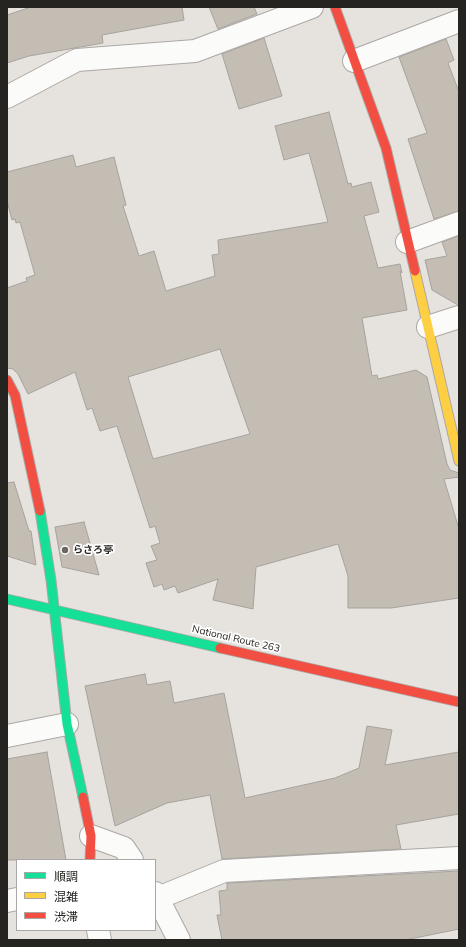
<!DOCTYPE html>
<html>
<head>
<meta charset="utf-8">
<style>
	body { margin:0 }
	#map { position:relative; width:466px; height:947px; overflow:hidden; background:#e6e2de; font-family:Mulish,"Noto Sans JP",sans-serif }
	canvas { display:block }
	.frame { position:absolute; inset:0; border:8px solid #262421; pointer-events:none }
	.legend { position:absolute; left:16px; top:859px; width:140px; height:72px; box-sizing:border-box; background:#fff; border:1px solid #a8a7a6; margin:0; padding:5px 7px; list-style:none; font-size:12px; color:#262421 }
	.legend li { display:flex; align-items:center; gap:8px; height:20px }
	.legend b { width:20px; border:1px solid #a8a7a6 }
</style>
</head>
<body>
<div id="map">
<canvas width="466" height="947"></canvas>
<div class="frame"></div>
<ul class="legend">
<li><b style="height:5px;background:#16e098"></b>順調</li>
<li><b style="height:5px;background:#ffcf43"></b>混雑</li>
<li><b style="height:5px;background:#f24e42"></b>渋滞</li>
</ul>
</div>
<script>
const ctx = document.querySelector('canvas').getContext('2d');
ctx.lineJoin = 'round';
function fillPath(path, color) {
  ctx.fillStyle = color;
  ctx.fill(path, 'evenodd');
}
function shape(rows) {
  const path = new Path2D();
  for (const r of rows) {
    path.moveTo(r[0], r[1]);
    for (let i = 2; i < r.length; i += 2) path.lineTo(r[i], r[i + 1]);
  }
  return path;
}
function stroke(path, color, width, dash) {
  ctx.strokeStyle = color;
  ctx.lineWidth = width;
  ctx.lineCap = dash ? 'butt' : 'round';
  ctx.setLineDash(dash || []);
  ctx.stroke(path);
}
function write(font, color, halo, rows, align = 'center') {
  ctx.font = font + ' Mulish,"Noto Sans JP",sans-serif';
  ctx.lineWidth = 3.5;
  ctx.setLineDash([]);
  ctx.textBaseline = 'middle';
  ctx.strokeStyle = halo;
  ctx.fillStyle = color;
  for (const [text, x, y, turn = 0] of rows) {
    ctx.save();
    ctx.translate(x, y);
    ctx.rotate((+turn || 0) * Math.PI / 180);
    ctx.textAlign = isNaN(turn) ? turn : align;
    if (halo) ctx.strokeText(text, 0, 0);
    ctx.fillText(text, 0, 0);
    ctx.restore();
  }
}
const building = shape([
	[31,7,182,7,184,20,102,35,103,43,29,56,7,63,7,15,31,7],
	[209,7,254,7,257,14,218,29,209,7],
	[264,38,282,96,239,109,222,54,264,38],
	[446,39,454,60,448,63,459,92,459,211,434,219,408,139,427,133,399,57,446,39],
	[329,112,348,184,351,183,352,187,371,182,379,212,364,216,378,268,400,264,402,273,400,271,407,310,362,318,372,376,377,375,378,379,416,370,427,377,447,464,450,470,459,473,459,477,444,479,459,529,459,598,391,608,348,608,348,576,338,544,256,567,253,609,213,600,218,579,178,593,175,586,164,590,162,584,154,587,146,563,157,560,151,546,160,543,155,526,150,528,117,426,100,431,92,408,87,410,75,372,28,394,18,374,13,369,7,368,7,288,27,281,26,278,35,275,20,222,16,223,15,219,12,220,7,201,7,172,73,155,76,167,114,157,126,205,123,206,139,256,154,251,166,291,215,276,212,255,219,254,218,240,328,222,309,153,284,160,275,126,329,112],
	[220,349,250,434,153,459,128,377,220,349],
	[459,236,459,305,458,305,432,290,425,260,447,256,442,242,459,236],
	[14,482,29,531,31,531,36,565,7,556,7,483,14,482],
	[84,522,99,575,62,567,55,527,84,522],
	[145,674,147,685,170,681,174,703,224,693,245,798,335,778,359,768,367,726,392,730,385,765,459,752,459,814,396,825,401,849,222,859,210,795,167,803,115,826,85,686,145,674],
	[47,752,66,860,7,860,7,759,47,752],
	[459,871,459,929,405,940,222,940,217,915,221,915,219,891,227,890,227,883,459,871]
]);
fillPath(building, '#c4bdb3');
stroke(building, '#a5a29f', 1);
const street = shape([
	[354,61,459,21],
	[7,97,77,60,195,51,312,7],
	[407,242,459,223],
	[428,327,459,317],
	[7,736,67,724],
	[91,836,124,848,132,860],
	[155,893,179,940],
	[158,898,224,871,459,858],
	[7,901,17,899],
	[98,930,100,940]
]);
const fast = shape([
	[40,511,51,580,67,724,83,797],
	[7,599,220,648]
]);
const slow = shape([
	[415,271,459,461]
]);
const jam = shape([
	[335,7,386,148,415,271],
	[7,380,15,395,40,511],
	[220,648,459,702],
	[83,797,91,836,90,860]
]);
stroke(street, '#aba8a5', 24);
stroke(fast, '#aba8a5', 11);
stroke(slow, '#aba8a5', 11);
stroke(jam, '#aba8a5', 11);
stroke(street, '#fbfbfa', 22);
stroke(fast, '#16e098', 9);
stroke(slow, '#ffcf43', 9);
stroke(jam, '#f24e42', 9);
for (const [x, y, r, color] of [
	[65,550,4,"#696663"]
]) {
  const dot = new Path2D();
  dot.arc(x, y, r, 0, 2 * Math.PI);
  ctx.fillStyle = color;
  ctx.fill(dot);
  stroke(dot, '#fff', 1.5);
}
write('bold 10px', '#262421', '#fff', [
	["らさろ亭",73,550]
], 'left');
write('10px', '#262421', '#fff', [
	["National Route 263",236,639,13]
]);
</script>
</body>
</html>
